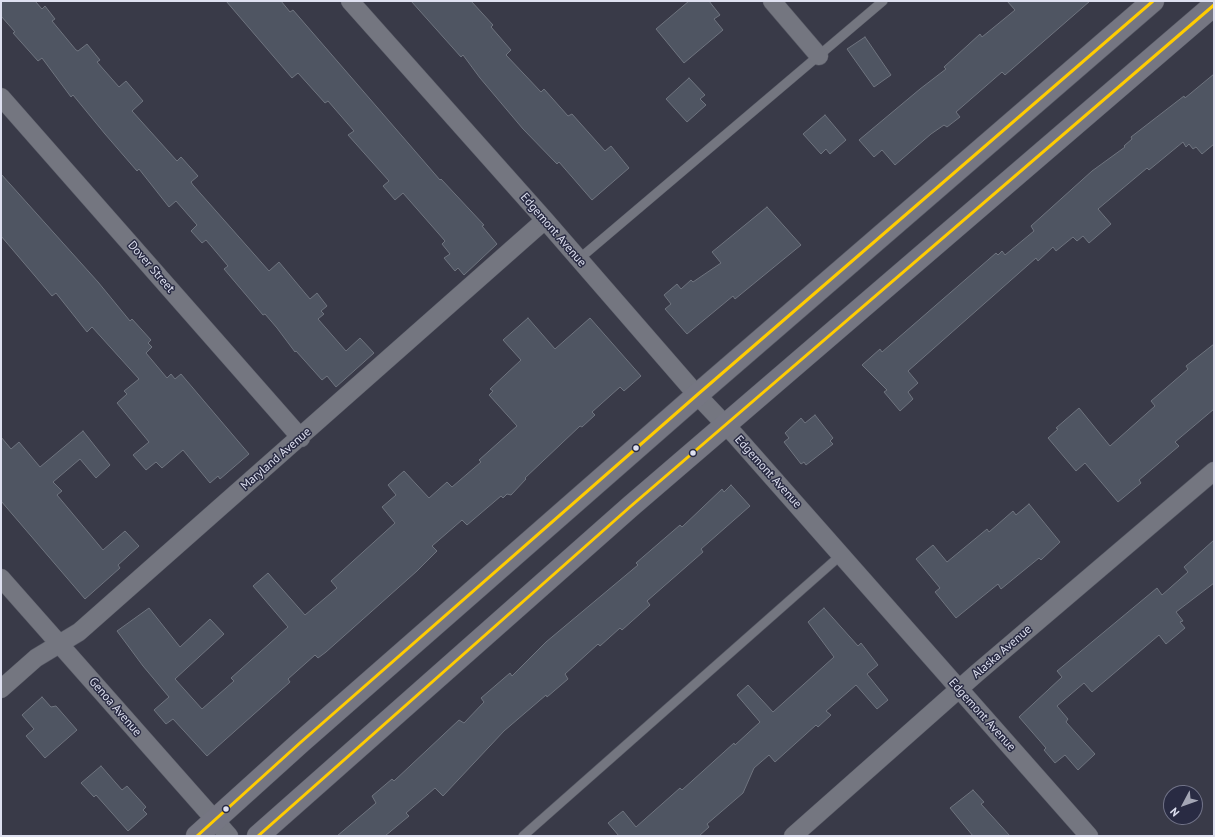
<!DOCTYPE html>
<html>
<head>
<meta charset="utf-8">
<style>
	body { margin:0 }
	#map { position:relative; width:1215px; height:837px; overflow:hidden; background:#393a48; font-family:"PT Sans",sans-serif }
	canvas { display:block }
	.frame { position:absolute; inset:0; border:2px solid #dee0f0; pointer-events:none }
	.north { position:absolute; left:1163px; top:785px; width:40px; height:40px; box-sizing:border-box; background:#292b43; border:1px solid #717388; border-radius:50%; rotate:229deg; font-size:11px; font-weight:700; line-height:16px; text-align:center; color:#dee0f0 }
	.north::after { content:''; display:block; margin:auto; width:14px; height:18px; background:#a4a6b5; clip-path:polygon(50% 0,100% 100%,50% 72%,0 100%) }
</style>
</head>
<body>
<div id="map">
<canvas width="1215" height="837"></canvas>
<div class="frame"></div>
<div class="north">N</div>
</div>
<script>
const ctx = document.querySelector('canvas').getContext('2d');
ctx.lineJoin = 'round';
function fillPath(path, color) {
  ctx.fillStyle = color;
  ctx.fill(path, 'evenodd');
}
function shape(rows) {
  const path = new Path2D();
  for (const r of rows) {
    path.moveTo(r[0], r[1]);
    for (let i = 2; i < r.length; i += 2) path.lineTo(r[i], r[i + 1]);
  }
  return path;
}
function stroke(path, color, width, dash) {
  ctx.strokeStyle = color;
  ctx.lineWidth = width;
  ctx.lineCap = dash ? 'butt' : 'round';
  ctx.setLineDash(dash || []);
  ctx.stroke(path);
}
function write(font, color, halo, rows, align = 'center') {
  ctx.font = font + ' "PT Sans",sans-serif';
  ctx.lineWidth = 3;
  ctx.setLineDash([]);
  ctx.textBaseline = 'middle';
  ctx.strokeStyle = halo;
  ctx.fillStyle = color;
  for (const [text, x, y, turn = 0] of rows) {
    ctx.save();
    ctx.translate(x, y);
    ctx.rotate((+turn || 0) * Math.PI / 180);
    ctx.textAlign = isNaN(turn) ? turn : align;
    if (halo) ctx.strokeText(text, 0, 0);
    ctx.fillText(text, 0, 0);
    ctx.restore();
  }
}
const building = shape([
	[1,1,35,1,42,9,45,6,55,19,52,21,76,50,78,51,87,44,100,60,97,62,119,87,126,81,143,101,132,111,177,161,181,157,198,176,191,182,193,185,269,271,279,262,310,299,317,293,327,306,321,311,324,314,318,319,346,351,360,338,374,353,336,387,327,376,322,380,296,351,295,352,277,328,265,314,263,315,224,269,228,266,206,240,202,243,191,231,197,225,176,201,169,207,139,169,137,171,105,134,73,95,71,97,42,58,38,61,13,33,15,32,1,16,1,1],
	[226,1,281,1,290,12,293,10,440,180,441,179,484,225,482,226,497,244,464,275,458,268,455,271,444,258,450,254,442,244,445,241,403,193,395,200,383,186,389,181,348,135,354,131,328,101,325,103,298,73,292,78,226,1],
	[411,1,471,1,493,25,491,27,511,50,506,55,541,92,544,89,568,116,572,114,605,151,611,146,629,168,592,200,559,162,557,164,523,129,480,78,463,55,461,57,411,1],
	[689,1,709,1,720,15,714,19,723,30,684,63,656,29,689,1],
	[1007,1,1090,1,1005,75,1002,72,956,112,960,117,947,127,944,125,931,134,895,165,882,150,874,157,859,140,920,89,946,69,944,67,980,34,982,37,1015,10,1007,1],
	[865,37,891,75,874,87,847,49,865,37],
	[1214,74,1214,144,1202,154,1196,147,1193,149,1189,144,1186,147,1183,142,1149,170,1147,168,1098,209,1111,224,1089,243,1083,236,1077,241,1073,237,1056,251,1053,247,1038,261,1036,258,908,371,918,383,908,392,913,399,900,411,884,392,887,390,862,365,880,349,882,352,996,253,998,255,1002,251,1005,255,1034,231,1031,226,1092,171,1125,147,1124,146,1132,139,1131,137,1184,96,1185,98,1214,74],
	[689,78,705,95,700,99,706,105,687,122,666,99,689,78],
	[825,115,846,140,830,154,826,149,821,154,803,134,825,115],
	[1,174,98,282,130,321,132,319,151,340,148,343,152,347,146,353,167,378,171,374,175,379,181,374,249,454,220,479,218,476,210,483,183,450,162,468,156,462,146,470,133,455,149,442,117,403,127,394,124,391,139,379,92,327,87,332,56,293,52,296,1,236,1,174],
	[767,207,801,245,735,299,733,296,687,334,665,309,671,304,664,295,677,284,681,289,691,280,693,282,721,263,712,252,767,207],
	[528,318,555,349,590,318,641,376,624,391,620,387,592,412,595,415,582,427,580,426,525,478,526,479,511,495,507,494,503,498,501,496,467,525,462,520,432,546,437,551,417,571,326,652,318,658,315,655,288,679,290,682,207,756,173,719,166,724,154,710,169,697,143,666,117,631,149,608,180,647,210,619,224,634,175,679,202,709,234,681,231,678,288,627,253,586,268,573,305,615,337,588,331,581,395,523,382,507,396,495,388,485,404,471,429,498,447,482,452,487,481,462,479,460,517,426,489,395,493,391,490,389,521,360,503,340,528,318],
	[1214,344,1214,409,1175,442,1179,446,1139,480,1141,483,1118,502,1085,463,1076,471,1048,438,1058,429,1056,428,1079,408,1110,446,1155,406,1151,401,1188,369,1186,366,1214,344],
	[815,415,833,438,830,441,833,444,806,465,804,462,801,464,784,442,789,438,785,433,801,418,805,423,815,415],
	[83,431,110,465,96,478,80,459,53,482,62,491,57,495,103,550,125,531,139,546,118,565,120,568,85,599,1,501,1,437,11,449,19,442,40,467,83,431],
	[731,485,750,506,701,549,703,552,647,601,650,605,622,630,620,628,600,646,598,644,565,674,568,679,547,697,546,695,504,731,443,796,435,788,406,813,409,816,385,836,337,836,376,803,372,796,392,779,394,781,459,720,464,723,484,702,481,698,510,673,512,676,546,642,638,565,636,563,680,525,682,527,722,489,724,492,731,485],
	[1029,504,1060,542,1041,560,1039,558,1001,589,998,584,956,618,935,592,940,588,916,559,933,545,947,562,987,529,989,532,1013,511,1016,515,1029,504],
	[1214,540,1214,583,1176,612,1183,621,1180,622,1185,628,1166,644,1159,635,1092,692,1084,683,1057,706,1068,719,1066,722,1095,754,1078,770,1065,755,1055,763,1044,750,1046,748,1019,717,1062,677,1057,671,1157,588,1162,595,1188,572,1184,567,1214,540],
	[824,608,858,646,861,643,878,665,867,674,888,700,877,709,856,685,826,711,831,715,818,727,816,725,775,762,769,755,754,768,743,793,707,824,709,827,699,836,619,836,608,823,623,811,636,827,680,788,682,790,734,743,735,745,760,722,737,695,748,685,773,712,834,657,808,622,824,608],
	[42,697,51,707,56,706,77,730,45,758,26,736,34,729,22,715,42,697],
	[101,766,122,790,127,786,146,807,143,810,147,814,128,831,96,795,94,797,81,783,101,766],
	[973,790,984,802,981,804,1010,836,973,836,950,808,973,790]
]);
fillPath(building, '#4f5562');
stroke(building, '#6f747f', 1);
const service = shape([
	[579,259,883,1],
	[523,836,841,555]
]);
const minor = shape([
	[350,1,545,220,697,395,735,435,1089,836],
	[772,1,819,56],
	[1,97,301,438],
	[1,578,229,836],
	[1,689,36,658,79,632,545,220],
	[793,836,977,673,1214,471]
]);
const secondary = shape([
	[197,836,301,742,697,395,1153,1],
	[258,836,631,506,1214,5]
]);
stroke(service, '#575964', 10);
stroke(minor, '#575964', 19);
stroke(secondary, '#575964', 23);
stroke(service, '#747680', 9);
stroke(minor, '#747680', 18);
stroke(secondary, '#757682', 22);
stroke(shape([
	[197,836,301,742,697,395,1153,1],
	[258,836,631,506,1214,5]
]), '#fc0', 3);
for (const [x, y, r, color] of [
	[636,448,3.5,"#dee0f0"],
	[693,453,3.5,"#dee0f0"],
	[226,809,3.5,"#dee0f0"]
]) {
  const dot = new Path2D();
  dot.arc(x, y, r, 0, 2 * Math.PI);
  ctx.fillStyle = color;
  ctx.fill(dot);
  stroke(dot, '#292b43', 1.5);
}
write('12px', '#dee0f0', '#292b43', [
	["Edgemont Avenue",553,230,49],
	["Dover Street",151,267,49],
	["Maryland Avenue",276,459,-41],
	["Edgemont Avenue",768,472,48],
	["Alaska Avenue",1002,652,-41],
	["Genoa Avenue",115,707,49],
	["Edgemont Avenue",982,715,48]
]);
</script>
</body>
</html>
